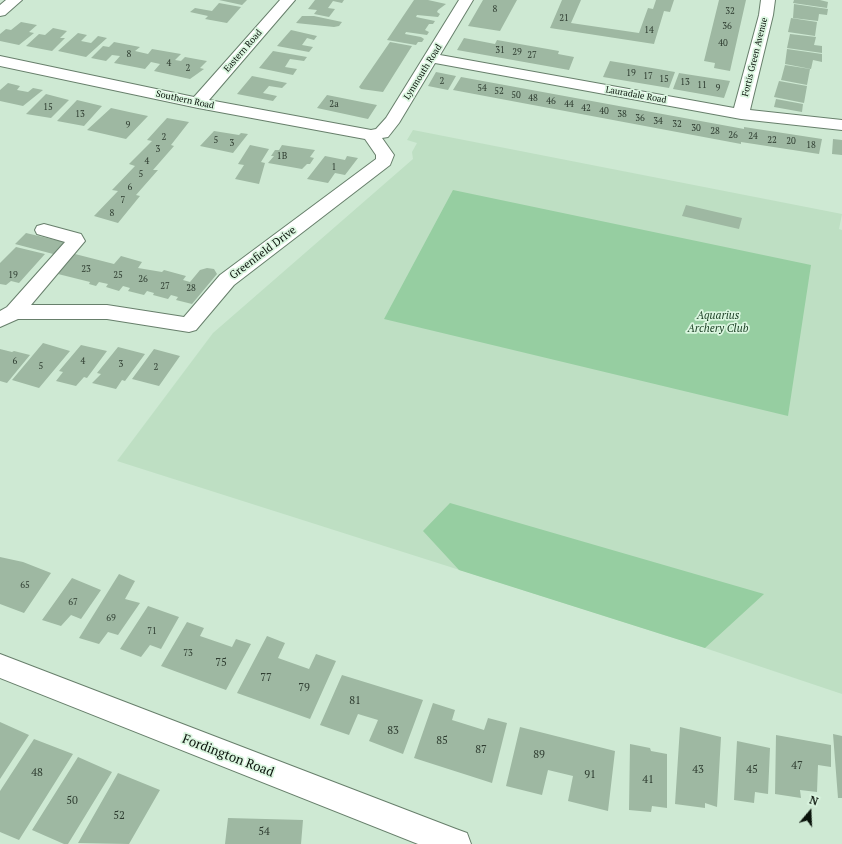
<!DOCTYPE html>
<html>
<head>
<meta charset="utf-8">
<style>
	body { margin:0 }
	#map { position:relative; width:842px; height:844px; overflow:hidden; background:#cee9d3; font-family:"PT Serif",serif }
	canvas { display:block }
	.north { position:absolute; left:790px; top:792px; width:40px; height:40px; -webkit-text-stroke:3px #dbf6e0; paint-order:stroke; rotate:19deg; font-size:11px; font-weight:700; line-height:16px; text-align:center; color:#09120a }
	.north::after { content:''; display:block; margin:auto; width:14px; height:18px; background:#09120a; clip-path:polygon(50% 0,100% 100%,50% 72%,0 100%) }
</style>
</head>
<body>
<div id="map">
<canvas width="842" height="844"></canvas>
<div class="north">N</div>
</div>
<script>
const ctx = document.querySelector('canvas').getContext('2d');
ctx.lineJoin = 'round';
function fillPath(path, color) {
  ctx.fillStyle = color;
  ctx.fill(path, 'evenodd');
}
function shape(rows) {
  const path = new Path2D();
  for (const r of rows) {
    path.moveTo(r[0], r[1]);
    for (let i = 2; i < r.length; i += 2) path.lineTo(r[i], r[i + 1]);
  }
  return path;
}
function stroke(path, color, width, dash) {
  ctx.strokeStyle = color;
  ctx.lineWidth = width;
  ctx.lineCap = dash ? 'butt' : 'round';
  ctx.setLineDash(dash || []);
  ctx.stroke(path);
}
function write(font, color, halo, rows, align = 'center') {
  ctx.font = font + ' "PT Serif",serif';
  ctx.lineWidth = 3.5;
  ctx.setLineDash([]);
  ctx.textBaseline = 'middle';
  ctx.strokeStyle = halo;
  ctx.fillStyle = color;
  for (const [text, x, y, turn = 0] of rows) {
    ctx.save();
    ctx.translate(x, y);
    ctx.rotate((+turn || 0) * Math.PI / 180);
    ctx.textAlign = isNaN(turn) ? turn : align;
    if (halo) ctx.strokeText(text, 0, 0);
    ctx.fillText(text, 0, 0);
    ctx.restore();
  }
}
fillPath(shape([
	[413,130,842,214,839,229,842,230,842,694,705,648,117,461,213,333,413,159,412,152,417,143,407,140]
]), '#bedfc3');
fillPath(shape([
	[453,190,811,265,788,416,384,319],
	[450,503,764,594,705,648,459,570,423,531]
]), '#96cea1');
fillPath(shape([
	[219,0,247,0,242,5],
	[315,0,344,0,342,3,333,1,328,8,335,9,329,17,314,14,317,10,308,9],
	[414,0,428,0,446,4,438,10,437,12,440,14,438,17,417,15,416,17,435,21,433,24,429,24,425,30,429,32,427,35,406,32,405,34,421,37,424,39,422,42,418,42,416,45,387,40],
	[483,0,517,0,500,31,468,26],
	[562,0,581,0,571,23,639,33,648,8,653,9,656,0,674,0,670,12,664,11,654,44,550,28],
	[719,0,746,0,730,71,714,68,715,63,704,61],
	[794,0,820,0,828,2,827,8,793,3],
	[219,3,241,7,227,23,205,19,208,16,190,12,195,8,212,11],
	[794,4,828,9,827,15,819,14,818,21,793,18],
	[302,16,314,16,342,22,339,26,334,27,296,23],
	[791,18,817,22,815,36,788,32],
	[21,22,37,25,29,32,34,33,19,45,0,41,0,34,6,29,11,30],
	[53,28,67,31,60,38,65,38,52,51,26,46,39,34,45,35],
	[291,30,317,36,314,40,307,38,302,45,313,47,309,52,277,46],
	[78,33,87,35,81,41,91,43,98,36,107,38,86,57,58,51],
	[790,34,816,37,814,45,822,46,822,53,787,48],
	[464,38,495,44,497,40,559,51,558,54,574,57,569,70,457,50],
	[114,42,140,47,135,51,148,54,152,49,181,54,175,60,181,61,185,57,207,61,200,68,204,69,190,79,154,71,160,64,151,62,145,69,114,63,120,56,112,55,106,61,91,58,103,46,109,47],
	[390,42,412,46,383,92,361,89,359,87],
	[787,49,822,54,822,62,813,60,811,69,785,64],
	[273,51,307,57,304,61,290,59,285,67,297,69,293,75,259,68],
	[610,61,658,69,675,72,669,88,603,77],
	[785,65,810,69,807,85,781,80],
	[436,72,456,76,448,90,428,86],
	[679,73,730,81,724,98,673,89],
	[252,76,287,83,282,88,269,86,263,93,277,96,273,101,237,94],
	[461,77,744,129,744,127,822,139,819,154,741,142,741,144,453,90],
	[779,81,807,86,804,103,774,97],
	[8,83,20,86,17,90,28,92,33,88,43,90,23,106,0,101,0,90],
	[46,94,69,100,51,118,26,114],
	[327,95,377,105,368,119,317,108],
	[776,99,803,104,802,112,774,107],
	[77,100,102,106,84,126,57,121],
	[111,108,129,112,148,116,126,139,87,130],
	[167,118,189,122,171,145,174,146,153,170,158,170,136,195,140,196,118,223,94,216,118,191,112,190,135,166,129,164,152,141,147,140],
	[214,131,239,135,241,133,248,134,233,153,200,146],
	[833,139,842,140,842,155,832,154],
	[250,145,269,149,261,162,265,163,259,184,235,179,244,165,238,164],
	[282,145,315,150,310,157,314,158,310,164,307,164,302,169,268,163,274,156,271,156,275,150,279,150],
	[325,156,345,160,347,156,358,158,345,175,335,173,328,183,307,179],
	[686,205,742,218,739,229,682,216],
	[26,233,68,243,57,255,15,244],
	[16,247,45,254,19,283,11,281,6,285,0,284,0,263],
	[75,254,114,264,121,256,142,262,138,268,162,272,164,270,186,276,183,280,190,282,200,270,207,268,214,269,217,274,192,304,176,300,178,297,171,295,168,299,153,295,154,293,147,291,144,295,128,291,130,288,123,286,119,291,106,287,108,284,99,282,96,286,89,284,90,282,58,274],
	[43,343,70,351,39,388,12,380],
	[81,345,107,351,87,378,84,377,76,386,56,381,63,372,59,371],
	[118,347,145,354,125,381,122,380,116,389,92,383,101,374,97,373],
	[0,349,12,352,14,351,30,355,7,383,0,381],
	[154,349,180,356,159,386,132,379],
	[0,557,23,562,51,573,24,613,0,604],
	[119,574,135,581,125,599,140,603,118,635,108,632,99,644,79,638],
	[72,578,101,590,81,619,71,615,61,626,42,620],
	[148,606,179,617,161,649,150,645,141,657,120,649],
	[187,622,204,628,200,636,232,647,236,639,251,644,226,690,161,666],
	[267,636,285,643,278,658,309,669,316,654,336,661,310,719,237,693],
	[342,675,423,700,403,754,369,741,378,720,358,714,349,735,320,725],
	[433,703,455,710,452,720,484,730,488,718,507,723,492,783,414,758],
	[0,722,29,735,0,779],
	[520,727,615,751,608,811,568,801,573,776,548,770,542,795,506,786],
	[680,727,721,737,717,807,705,803,705,808,675,804],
	[833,734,842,736,842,798,838,798],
	[776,735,831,745,831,767,818,765,817,792,800,790,801,798,775,794],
	[34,739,73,754,19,840,0,832,0,791],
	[737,741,770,748,768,794,755,792,754,803,734,800],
	[630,744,650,748,651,751,667,754,667,808,652,806,651,812,629,810],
	[78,757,112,772,68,844,64,844,32,830],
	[118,773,160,790,129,844,78,843],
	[228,818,303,820,301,844,225,844]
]), '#9eb8a2');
const street = shape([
	[6,0,22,0,5,15,0,16,0,5,6,0],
	[280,0,295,0,209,100,371,130,376,129,386,118,459,0,473,0,440,55,734,108,759,15,761,0,775,0,773,15,750,110,842,120,842,130,741,119,435,63,399,123,388,137,382,138,394,155,390,165,234,285,196,330,189,332,107,319,18,319,0,327,0,311,7,307,65,242,37,234,35,230,37,226,44,224,81,234,85,241,31,305,107,305,184,317,220,275,376,159,376,155,365,139,198,108,0,66,0,56,194,97,280,0],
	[0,654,456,829,467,833,471,844,418,844,0,678,0,654]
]);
stroke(street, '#677f6b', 2);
fillPath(street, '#fff');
write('9px', '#2e3c30', null, [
	["8",495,9],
	["32",730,11],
	["21",564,18],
	["36",727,26],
	["14",649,30],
	["40",723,43],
	["31",500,50],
	["29",517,52],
	["8",129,54],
	["27",532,55],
	["4",169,63],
	["2",188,68],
	["19",631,73],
	["17",648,76],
	["15",664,79],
	["2",442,81],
	["13",685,82],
	["11",702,85],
	["54",482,88],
	["9",718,88],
	["52",499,91],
	["50",516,95],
	["48",533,98],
	["46",551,101],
	["2a",334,104],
	["44",569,104],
	["15",48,107],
	["42",586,108],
	["40",604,111],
	["13",80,114],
	["38",622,114],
	["36",640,118],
	["34",658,121],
	["32",677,124],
	["9",128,125],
	["30",696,128],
	["28",715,131],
	["26",733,135],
	["24",753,136],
	["2",164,137],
	["5",216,140],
	["22",772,140],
	["20",791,141],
	["3",232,143],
	["18",811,145],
	["3",158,149],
	["1B",282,156],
	["4",147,161],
	["1",334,167],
	["5",141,174],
	["6",130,187],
	["7",123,200],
	["8",112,213],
	["23",86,269],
	["19",13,275],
	["25",118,275],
	["26",143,279],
	["27",165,286],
	["28",191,288],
	["6",15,361],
	["4",83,361],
	["3",121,364],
	["5",41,366],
	["2",156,367],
	["65",25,585],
	["67",73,602],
	["69",111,618],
	["71",152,631],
	["73",188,653]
]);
write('9px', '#09120a', '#dbf6e0', [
	["Eastern Road",243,51,-49],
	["Fortis Green Avenue",755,57,-76],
	["Lynmouth Road",423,72,-58],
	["Lauradale Road",636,95,10],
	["Southern Road",185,100,12]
]);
write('11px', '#09120a', '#dbf6e0', [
	["Greenfield Drive",263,253,-37]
]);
write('italic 11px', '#193d22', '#dbf6e0', [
	["Aquarius",718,316],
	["Archery Club",718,329]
]);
write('11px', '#2e3c30', null, [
	["75",221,663],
	["77",266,678],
	["79",304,688],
	["81",355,701],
	["83",393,731],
	["85",442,741],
	["87",481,750],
	["89",539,755],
	["47",797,766],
	["43",698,770],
	["45",752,770],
	["48",37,773],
	["91",590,775],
	["41",648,780],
	["50",72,801],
	["52",119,816],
	["54",264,832]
]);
write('13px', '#09120a', '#dbf6e0', [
	["Fordington Road",228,756,21]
]);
</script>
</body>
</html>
